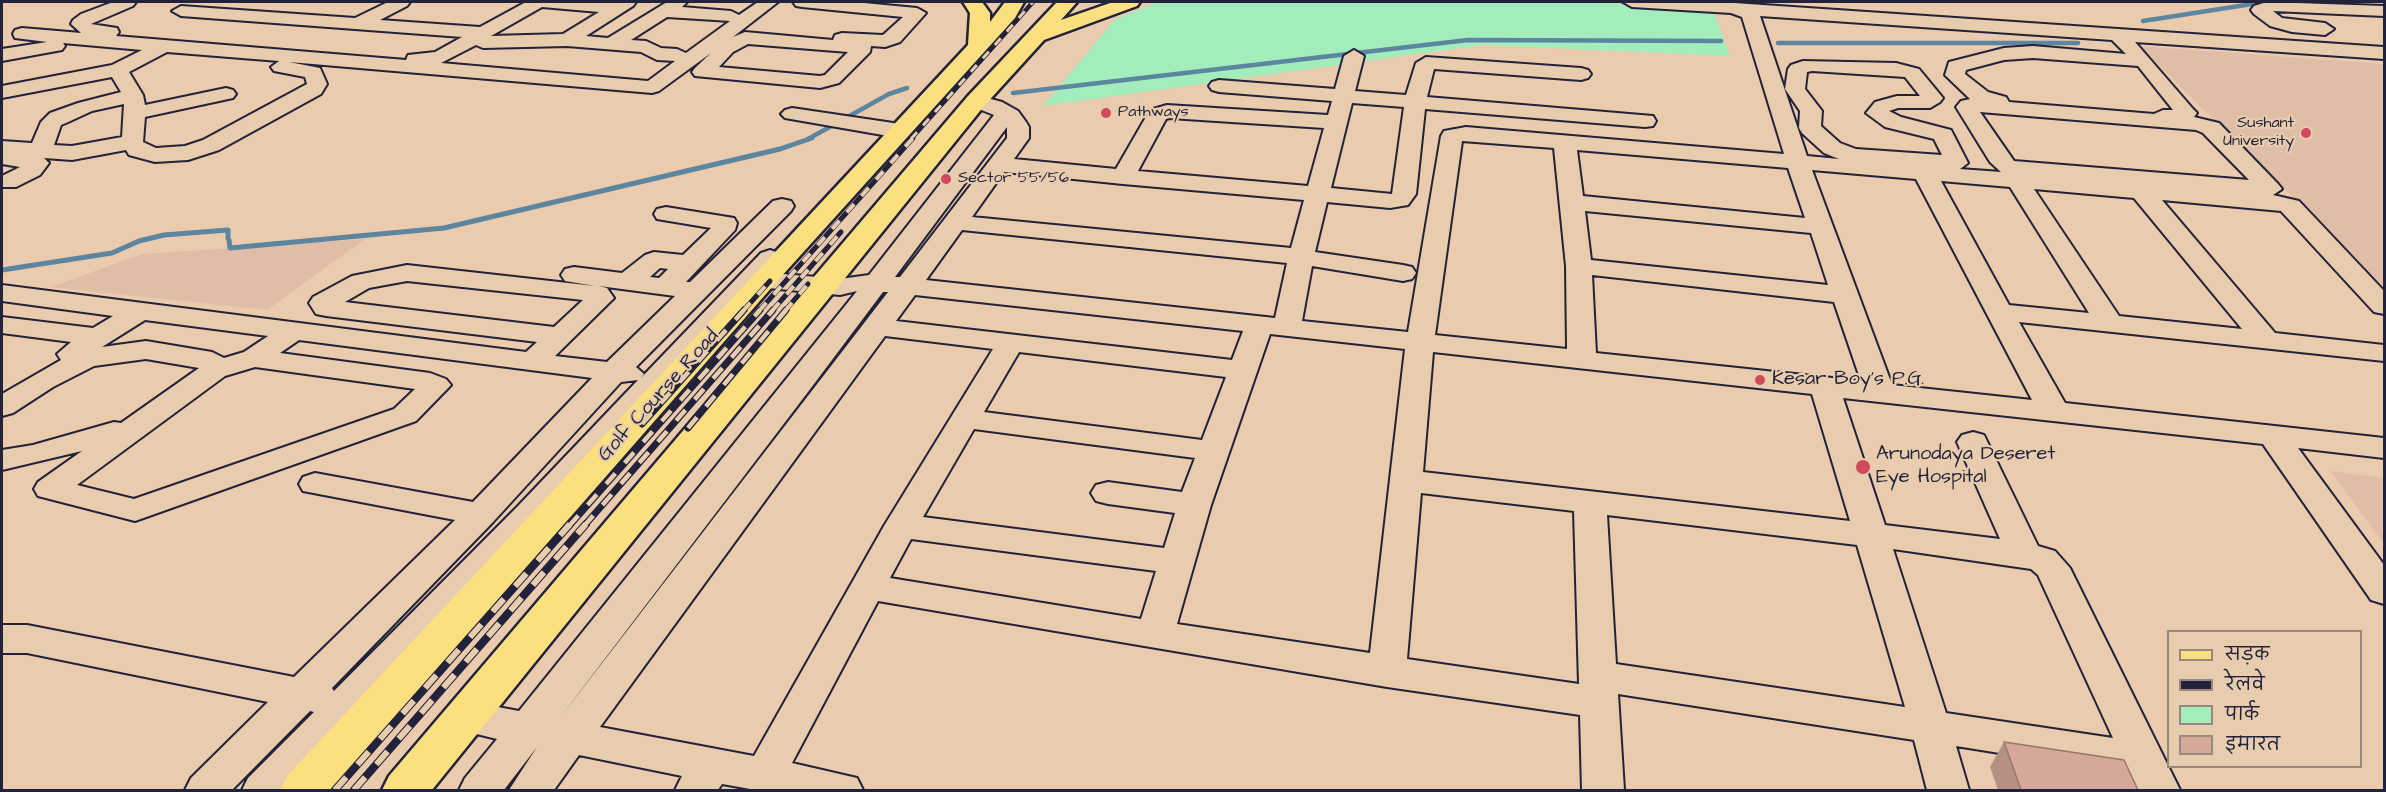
<!DOCTYPE html>
<html>
<head>
<meta charset="utf-8">
<style>
	body { margin:0 }
	#map { position:relative; width:2386px; height:792px; overflow:hidden; background:#ebcbae; font-family:"Architects Daughter","Playpen Sans Deva",sans-serif }
	canvas { display:block }
	.frame { position:absolute; inset:0; border:3px solid #22223b; pointer-events:none }
	.legend { position:absolute; left:2167px; top:630px; width:195px; height:138px; box-sizing:border-box; background:#e7ccae; border:2px solid #988880; margin:0; padding:8px 10px; list-style:none; font-size:18px; color:#22223b }
	.legend li { display:flex; align-items:center; gap:12px; height:30px }
	.legend b { width:30px; border:2px solid #988880 }
</style>
</head>
<body>
<div id="map">
<canvas width="2386" height="792"></canvas>
<div class="frame"></div>
<ul class="legend">
<li><b style="height:8px;background:#fce080"></b>सड़क</li>
<li><b style="height:8px;background:#22223b"></b>रेलवे</li>
<li><b style="height:16px;background:#a3ecbb"></b>पार्क</li>
<li><b style="height:16px;background:#d5a89a"></b>इमारत</li>
</ul>
</div>
<script>
const ctx = document.querySelector('canvas').getContext('2d');
ctx.lineJoin = 'round';
function fillPath(path, color) {
  ctx.fillStyle = color;
  ctx.fill(path, 'evenodd');
}
function shape(rows) {
  const path = new Path2D();
  for (const r of rows) {
    path.moveTo(r[0], r[1]);
    for (let i = 2; i < r.length; i += 2) path.lineTo(r[i], r[i + 1]);
  }
  return path;
}
function stroke(path, color, width, dash) {
  ctx.strokeStyle = color;
  ctx.lineWidth = width;
  ctx.lineCap = dash ? 'butt' : 'round';
  ctx.setLineDash(dash || []);
  ctx.stroke(path);
}
function write(font, color, halo, rows, align = 'center') {
  ctx.font = font + ' "Architects Daughter",sans-serif';
  ctx.lineWidth = 4.5;
  ctx.setLineDash([]);
  ctx.textBaseline = 'middle';
  ctx.strokeStyle = halo;
  ctx.fillStyle = color;
  for (const [text, x, y, turn = 0] of rows) {
    ctx.save();
    ctx.translate(x, y);
    ctx.rotate((+turn || 0) * Math.PI / 180);
    ctx.textAlign = isNaN(turn) ? turn : align;
    if (halo) ctx.strokeText(text, 0, 0);
    ctx.fillText(text, 0, 0);
    ctx.restore();
  }
}
fillPath(shape([
	[2139,46,2384,64,2384,291,2299,203],
	[365,239,267,310,51,287,142,254],
	[2330,471,2384,478,2384,544]
]), '#e0bda6');
fillPath(shape([
	[1159,2,1592,2,1713,10,1730,56,1482,45,1043,106,1115,19]
]), '#a3ecbb');
stroke(shape([
	[2143,21,2265,2],
	[1778,43,2078,43],
	[1013,93,1468,40,1721,41],
	[808,139,889,94,907,88]
]), '#5c85a0', 4.5);
stroke(shape([
	[229,240,230,248,444,228,780,149,812,138],
	[2,270,112,253,139,241,164,235,228,230,228,238]
]), '#5c85a0', 5);
const minor = shape([
	[113,2,136,2,133,6,91,24,117,28,119,32,116,36,406,60,408,55,435,52,462,37,181,16,172,11,181,6,355,18,388,2,410,2,407,6,380,20,480,27,526,2,636,2,633,6,586,36,608,38,667,2,687,2,682,7,731,11,739,15,758,2,778,2,733,37,745,32,833,40,835,35,842,33,883,35,903,17,802,7,796,6,793,2,853,2,917,8,926,13,900,42,885,47,871,46,870,52,839,83,820,88,695,76,692,72,695,68,711,53,659,91,652,93,289,62,320,68,327,84,321,94,219,150,188,160,155,162,129,155,126,150,72,160,44,158,49,163,40,175,16,187,2,187,2,176,20,167,2,164,2,141,32,143,41,122,50,113,78,103,121,92,112,77,2,98,2,86,112,65,142,50,63,43,65,46,62,50,2,61,2,49,47,42,15,38,13,34,15,30,22,28,81,33,71,24,73,20,81,14,113,2],
	[542,7,599,12,563,34,491,36,542,7],
	[667,17,730,21,686,53,677,49,661,48,646,41,631,40,667,17],
	[748,44,848,52,825,75,820,76,719,67,733,52,748,44],
	[476,45,483,48,567,46,641,52,657,60,675,61,648,81,441,63,476,45],
	[167,52,279,61,271,67,274,71,305,77,307,84,203,140,185,146,156,148,143,142,145,117,233,98,236,94,233,90,226,88,145,105,143,95,129,72,167,52],
	[124,104,122,137,72,146,54,145,61,125,66,123,92,111,124,104],
	[1623,2,1734,3,2384,47,2384,59,2135,42,2193,109,2197,113,2194,117,2219,123,2278,184,2282,189,2273,195,2299,201,2384,291,2384,314,2374,312,2281,211,2162,200,2275,333,2384,345,2384,361,2019,322,2065,403,2384,438,2384,458,2298,448,2384,565,2384,604,2371,600,2263,444,1843,398,1885,525,2000,539,1957,442,1962,435,1973,432,1984,435,2038,546,2055,551,2070,568,2180,790,2138,790,2130,774,1956,746,1969,790,1927,790,1914,740,1618,694,1624,790,1582,790,1580,715,1387,687,878,601,792,763,857,778,863,790,756,790,722,784,718,790,675,790,682,776,579,755,554,790,509,790,537,747,504,790,459,790,465,778,497,739,452,728,446,717,452,706,466,701,519,711,857,291,840,295,758,287,542,522,289,790,242,790,248,778,314,712,310,711,232,790,185,790,191,778,268,702,27,653,2,653,2,625,27,625,294,677,455,520,303,491,299,484,303,477,315,473,473,502,592,378,299,340,280,353,430,373,446,379,451,385,416,421,135,521,38,496,34,489,38,482,82,451,2,470,2,450,33,445,114,422,121,423,199,368,146,359,94,366,53,387,13,413,2,416,2,394,61,360,57,354,71,342,2,333,2,317,93,328,113,316,2,301,2,285,526,352,537,342,326,316,316,314,309,303,313,297,352,276,407,265,595,286,565,281,561,275,565,269,574,267,622,273,645,255,654,252,683,255,711,228,657,219,654,214,657,209,666,207,734,218,737,223,735,230,686,282,690,282,773,201,782,199,791,201,794,206,791,211,636,367,644,374,641,378,761,253,770,250,779,253,783,258,771,273,840,279,869,275,994,115,969,105,966,101,969,97,976,95,1002,102,1018,111,1026,122,1029,127,1029,138,1014,159,1116,169,1150,110,1160,107,1167,105,1328,115,1332,101,1219,92,1212,90,1209,86,1212,82,1219,80,1335,89,1344,56,1354,50,1364,56,1355,91,1406,95,1416,63,1426,57,1581,68,1588,70,1591,74,1588,78,1581,80,1434,69,1427,97,1653,116,1656,121,1653,126,1645,127,1425,109,1416,194,1408,205,1390,208,1327,202,1315,252,1403,265,1412,267,1416,273,1412,279,1403,281,1312,266,1302,321,1408,332,1441,136,1444,131,1466,127,1784,154,1742,17,1731,13,1632,7,1623,2],
	[1760,16,2112,40,2126,54,2033,46,2004,48,1949,62,1945,75,1970,99,1961,101,1956,107,1990,162,2001,172,1960,169,1968,163,1951,130,1901,117,1889,111,1898,108,1930,108,1940,102,1943,98,1919,69,1896,63,1803,61,1791,65,1788,69,1785,89,1800,111,1799,128,1802,133,1824,153,1839,159,1807,156,1760,16],
	[2033,58,2138,66,2173,110,2163,110,2154,114,2009,102,2006,97,1988,92,1965,74,1966,70,2004,60,2033,58],
	[1812,71,1905,77,1920,96,1897,96,1875,102,1866,113,1885,127,1934,139,1942,155,1856,149,1840,143,1821,126,1822,111,1805,89,1807,72,1812,71],
	[1352,103,1404,107,1392,194,1331,188,1352,103],
	[1980,112,2196,130,2203,133,2249,180,2014,161,1980,112],
	[1170,118,1324,128,1308,186,1138,171,1166,119,1170,118],
	[1007,127,1007,138,900,277,895,277,1007,127],
	[1462,141,1554,148,1566,266,1567,349,1435,335,1462,141],
	[1577,150,1788,168,1805,218,1583,196,1577,150],
	[1812,170,1916,179,2032,400,1892,385,1812,170],
	[1004,172,1123,184,1304,200,1291,248,972,217,1004,172],
	[1941,181,2010,187,2089,313,2009,305,1941,181],
	[2034,189,2134,198,2242,329,2119,316,2034,189],
	[1585,211,1811,233,1828,285,1591,260,1585,211],
	[962,230,1287,263,1275,318,926,280,962,230],
	[660,268,668,269,659,278,650,277,660,268],
	[1592,275,1834,302,1861,381,1596,353,1592,275],
	[407,281,583,300,554,327,345,302,369,288,407,281],
	[599,286,675,296,607,362,555,356,614,298,607,288,599,286],
	[883,292,888,292,559,719,808,392,883,292],
	[915,295,1243,331,1232,360,896,321,915,295],
	[145,320,268,336,244,352,224,358,212,352,146,341,102,347,145,320],
	[1270,334,1405,349,1370,653,1177,624,1211,505,1270,334],
	[885,336,993,349,884,526,754,756,600,727,885,336],
	[1019,352,1226,377,1202,440,984,412,1019,352],
	[1433,352,1812,394,1850,521,1423,472,1433,352],
	[255,367,415,389,394,409,134,499,77,485,225,376,255,367],
	[638,380,518,506,334,691,332,688,493,522,621,382,638,380],
	[974,429,1195,458,1182,492,1108,482,1096,485,1091,493,1096,501,1108,504,1175,513,1164,548,923,517,974,429],
	[1421,493,1574,511,1579,684,1407,659,1421,493],
	[1607,515,1857,545,1905,707,1616,664,1607,515],
	[911,539,1156,571,1141,619,890,578,911,539],
	[1893,549,2031,569,2038,575,2113,738,1946,713,1893,549],
	[2267,2,2384,6,2384,16,2273,11,2282,18,2325,23,2334,29,2325,35,2292,32,2270,26,2254,14,2251,10,2254,6,2267,2],
	[792,108,900,124,908,126,911,131,908,136,900,138,785,118,781,114,785,110,792,108]
]);
const major = shape([
	[963,2,982,2,990,13,990,22,1005,2,1024,2,1015,18,780,278,331,790,280,790,287,776,968,45,970,13,963,2],
	[1057,2,1077,2,1061,20,1113,2,1140,2,1137,6,1044,40,984,106,432,790,382,790,389,776,968,96,1057,2]
]);
stroke(minor, '#22223b', 4);
stroke(major, '#22223b', 5);
fillPath(minor, '#e7ccae');
fillPath(major, '#fce080');
const railFar3 = shape([
	[911,139,1033,2]
]);
const railFar2 = shape([
	[743,311,770,281],
	[759,311,913,138],
	[772,311,841,232],
	[785,311,808,284]
]);
const railFar1 = shape([
	[642,424,744,310],
	[688,428,786,310],
	[569,526,760,310],
	[584,526,773,310]
]);
const rail = shape([
	[335,790,570,524],
	[354,790,586,524]
]);
stroke(railFar3, '#22223b', 4.5);
stroke(railFar2, '#22223b', 5);
stroke(railFar1, '#22223b', 7);
stroke(rail, '#22223b', 8);
stroke(railFar3, '#e7ccae', 3, [9]);
stroke(railFar2, '#e7ccae', 4, [11]);
stroke(railFar1, '#e7ccae', 4.5, [14]);
stroke(rail, '#e7ccae', 6, [17]);
fillPath(shape([
	[2004,742,2138,790,1998,790,1990,767]
]), '#b79084');
const building = shape([
	[2004,742,2124,760,2138,790,2021,790,2004,742]
]);
fillPath(building, '#d5a89a');
stroke(building, '#95766c', 1.5);
for (const [x, y, r, color] of [
	[1106,113,6,"#d1495b"],
	[2306,133,6,"#d1495b"],
	[946,179,6,"#d1495b"],
	[1760,380,6,"#d1495b"],
	[1863,467,8,"#d1495b"]
]) {
  const dot = new Path2D();
  dot.arc(x, y, r, 0, 2 * Math.PI);
  ctx.fillStyle = color;
  ctx.fill(dot);
  stroke(dot, '#e7ccae', 2);
}
write('16px', '#22223b', '#e7ccae', [
	["Pathways",1118,113],
	["Sushant",2294,124,"right"],
	["University",2294,142,"right"],
	["Sector 55/56",958,179]
], 'left');
write('20px', '#22223b', '#e7ccae', [
	["Kesar Boy’s P.G.",1772,380],
	["Arunodaya Deseret",1876,455],
	["Eye Hospital",1876,478]
], 'left');
write('20px', '#22223b', '#e7ccae', [
	["Golf Course Road",659,396,-48]
]);
</script>
</body>
</html>
